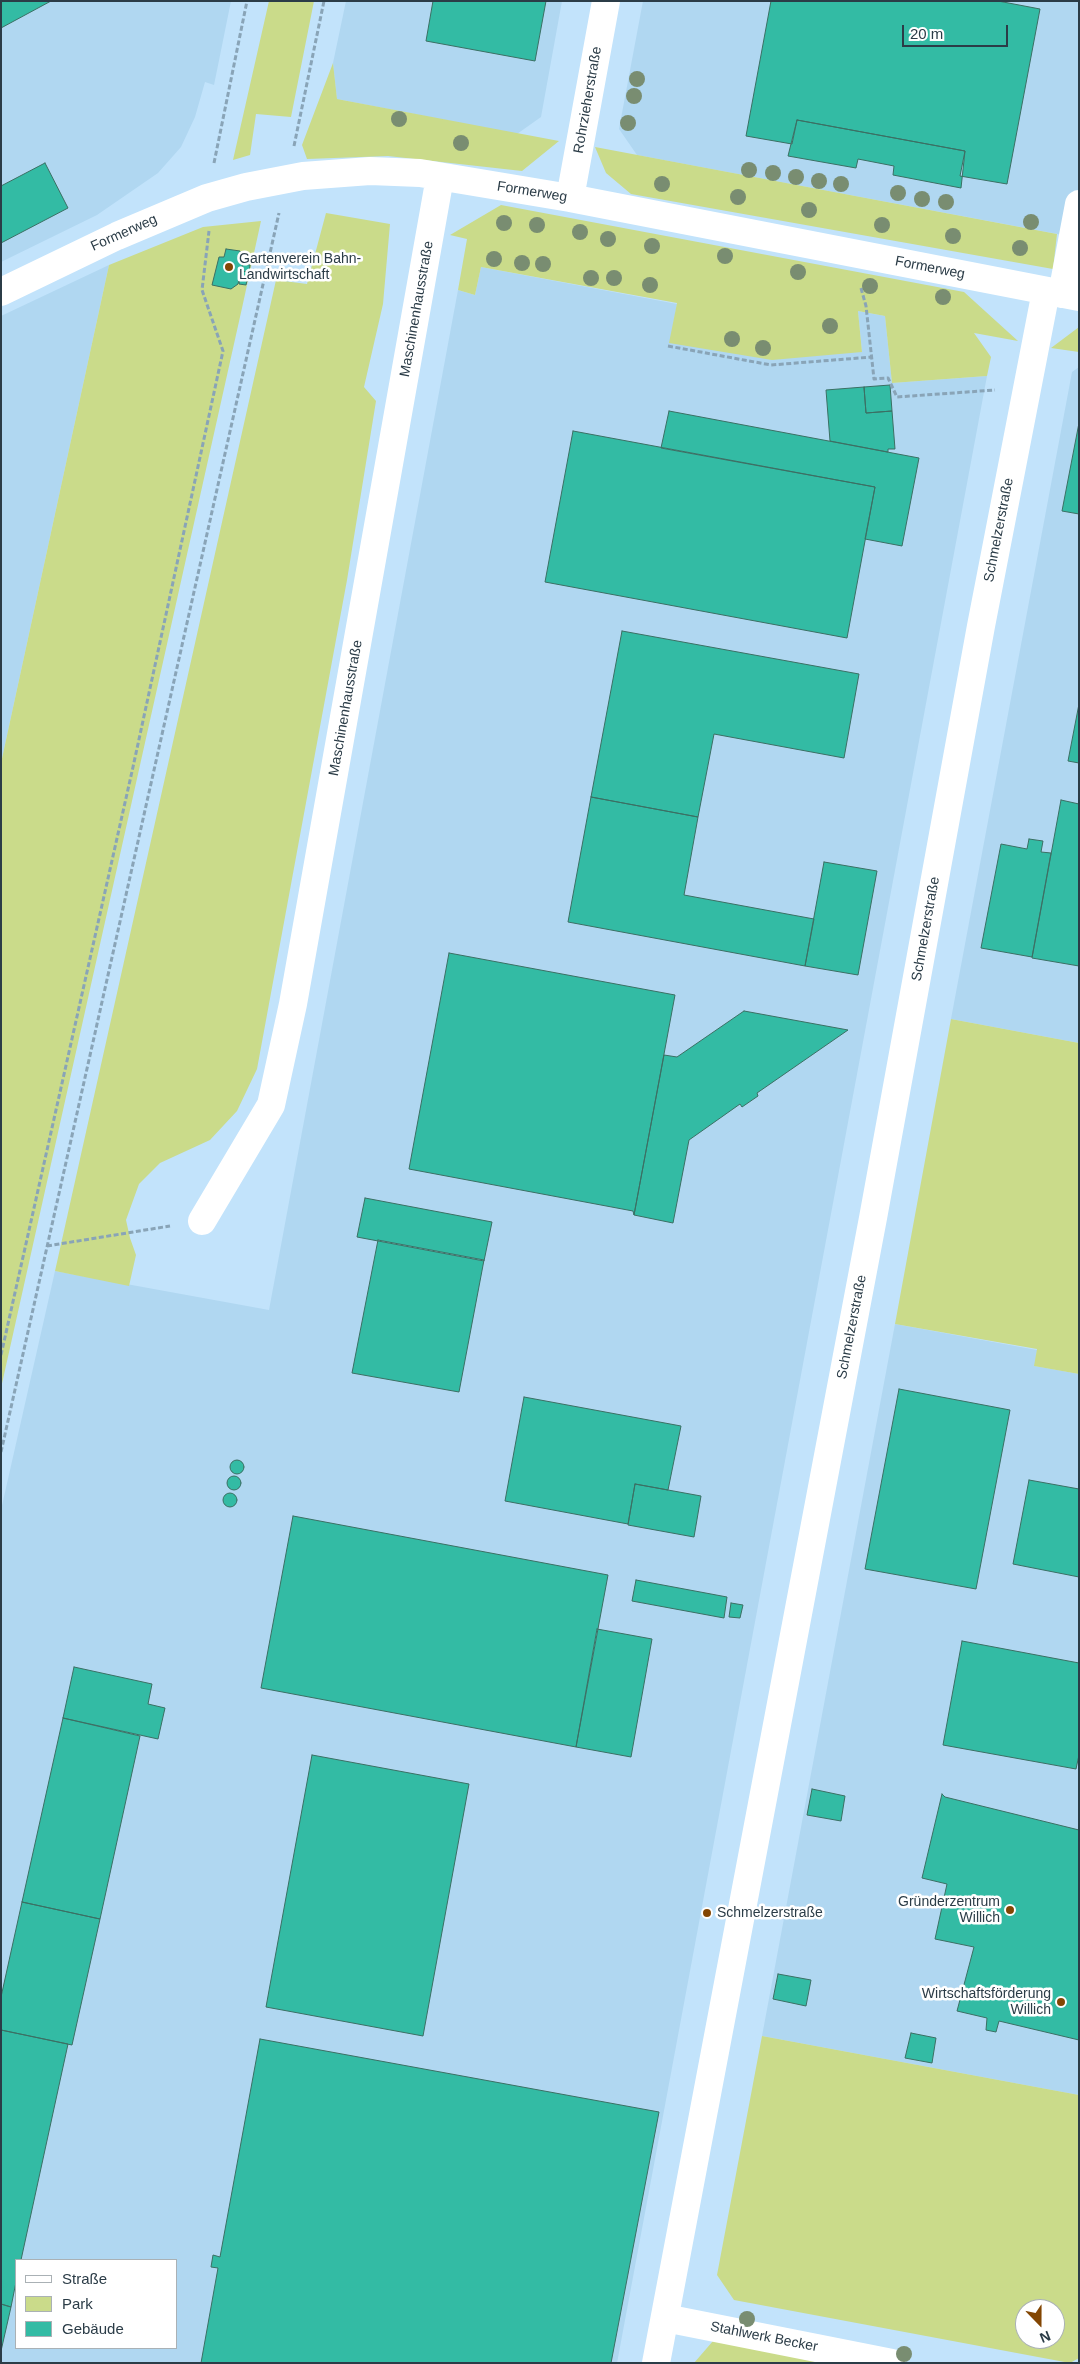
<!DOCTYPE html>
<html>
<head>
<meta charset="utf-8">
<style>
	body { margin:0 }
	#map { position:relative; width:1080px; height:2364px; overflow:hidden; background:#c2e3fb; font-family:Helvetica,sans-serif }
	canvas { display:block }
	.frame { position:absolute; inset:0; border:2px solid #2b3c47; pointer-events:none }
	.legend { position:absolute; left:15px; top:2259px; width:162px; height:90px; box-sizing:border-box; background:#fff; border:1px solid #aab1b5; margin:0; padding:6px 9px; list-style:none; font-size:15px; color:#2b3c47 }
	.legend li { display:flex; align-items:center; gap:10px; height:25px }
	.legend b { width:25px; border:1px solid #aab1b5 }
	.north { position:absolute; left:1015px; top:2299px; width:50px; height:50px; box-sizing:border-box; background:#fff; border:1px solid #aab1b5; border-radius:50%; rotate:158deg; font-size:14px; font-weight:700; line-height:20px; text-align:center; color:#2b3c47 }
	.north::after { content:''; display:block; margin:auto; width:18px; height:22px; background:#834603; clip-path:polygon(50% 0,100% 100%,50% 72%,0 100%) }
	.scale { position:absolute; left:902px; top:25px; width:106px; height:22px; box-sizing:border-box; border:2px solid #2b3c47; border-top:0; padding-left:6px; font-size:15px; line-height:18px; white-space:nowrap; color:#2b3c47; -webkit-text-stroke:4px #fff; paint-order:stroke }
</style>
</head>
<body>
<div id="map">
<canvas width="1080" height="2364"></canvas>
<div class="frame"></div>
<ul class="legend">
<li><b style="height:6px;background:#fff"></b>Straße</li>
<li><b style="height:14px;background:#cadb8a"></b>Park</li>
<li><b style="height:14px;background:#33bba4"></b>Gebäude</li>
</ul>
<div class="north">N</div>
<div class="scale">20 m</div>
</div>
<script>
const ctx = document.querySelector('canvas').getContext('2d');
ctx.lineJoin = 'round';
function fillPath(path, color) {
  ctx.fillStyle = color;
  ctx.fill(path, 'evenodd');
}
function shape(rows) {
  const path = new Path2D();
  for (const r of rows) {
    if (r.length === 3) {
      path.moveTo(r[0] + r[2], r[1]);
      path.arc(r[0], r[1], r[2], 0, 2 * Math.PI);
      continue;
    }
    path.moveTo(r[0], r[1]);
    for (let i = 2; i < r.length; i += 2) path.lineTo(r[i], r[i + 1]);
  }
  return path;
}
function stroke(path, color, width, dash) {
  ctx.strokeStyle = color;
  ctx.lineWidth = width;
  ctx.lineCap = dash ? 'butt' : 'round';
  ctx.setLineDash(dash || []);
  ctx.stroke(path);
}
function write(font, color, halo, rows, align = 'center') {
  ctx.font = font + ' Helvetica,sans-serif';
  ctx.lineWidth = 5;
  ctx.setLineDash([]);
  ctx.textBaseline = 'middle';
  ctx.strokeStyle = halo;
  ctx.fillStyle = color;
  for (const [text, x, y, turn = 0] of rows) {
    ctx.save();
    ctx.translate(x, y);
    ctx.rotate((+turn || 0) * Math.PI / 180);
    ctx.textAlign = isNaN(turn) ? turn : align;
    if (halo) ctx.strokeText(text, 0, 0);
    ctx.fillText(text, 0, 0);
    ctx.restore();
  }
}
fillPath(shape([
	[1,1,231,1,214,85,205,82,195,117,181,147,158,173,97,215,1,262],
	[346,1,562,1,541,117,517,134,337,99,333,63],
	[643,1,1079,1,1079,238,637,155,619,129],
	[109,265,1,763,1,316],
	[481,267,677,304,670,343,862,352,858,311,885,316,892,383,987,376,617,2363,1,2363,1,1510,55,1271,269,1310,458,290,475,295],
	[16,2260,176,2260,176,2348,16,2348],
	[1079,367,1079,1043,951,1019,1072,372],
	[895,1324,1037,1350,1035,1366,1079,1374,1079,2095,762,2036]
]), '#b0d7f1');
fillPath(shape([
	[269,1,314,1,291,117,256,114,250,155,233,160],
	[333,63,337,99,559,141,522,171,388,156,307,159,302,145],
	[595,147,1057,234,1053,269,631,194,606,173],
	[501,205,964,292,1018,341,974,333,991,357,987,376,892,383,885,316,858,311,862,352,772,360,669,343,677,303,481,267,475,295,458,290,467,239,450,235],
	[326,213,390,224,383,304,364,387,376,401,347,580,257,1069,237,1111,210,1140,160,1163,139,1184,126,1220,130,1238,136,1255,129,1286,55,1271,276,280,307,284],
	[261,221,242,308,1,1388,1,763,109,265,203,227],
	[1079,327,1079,352,1051,348],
	[951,1019,1079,1043,1079,1374,1034,1366,1037,1349,895,1324],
	[762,2036,1079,2095,1079,2358,1070,2363,734,2300,717,2275],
	[1025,2309,1055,2309,1055,2339,1025,2339],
	[713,2341,825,2363,694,2363]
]), '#cadb8a');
const building = shape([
	[1,1,51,1,1,28,1,1],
	[433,1,546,1,535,61,426,41,433,1],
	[771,1,998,1,1040,9,1007,184,960,176,965,151,797,120,792,144,746,136,771,1],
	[797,120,965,151,961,188,893,175,894,166,858,159,856,168,788,156,797,120],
	[45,163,68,208,1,243,1,186,45,163],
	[226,249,240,251,244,259,238,284,231,289,212,285,219,257,224,257,226,249],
	[243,264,250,265,249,272,241,271,243,264],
	[241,271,249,272,246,285,239,284,241,271],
	[890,385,892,411,866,413,864,387,890,385],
	[864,387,866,413,892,411,895,449,888,449,888,452,830,441,826,390,864,387],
	[669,411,919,458,902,546,865,539,875,487,661,448,669,411],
	[1079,423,1079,514,1062,511,1079,423],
	[573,431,875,487,847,638,545,582,573,431],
	[622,631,859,674,844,758,714,734,698,817,591,797,622,631],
	[1079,704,1079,763,1068,761,1079,704],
	[591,797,698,817,684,895,814,919,805,966,568,922,591,797],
	[1061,800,1079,804,1079,966,1032,958,1061,800],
	[1029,839,1043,841,1041,852,1051,853,1032,957,981,948,1001,844,1027,849,1029,839],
	[824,862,877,871,858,975,805,966,824,862],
	[449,953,675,995,634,1215,633,1211,409,1169,449,953],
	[744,1011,848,1030,757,1093,758,1096,742,1107,740,1104,689,1140,673,1223,634,1215,664,1055,677,1057,744,1011],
	[365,1198,492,1222,484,1261,357,1237,365,1198],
	[378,1240,484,1260,459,1392,352,1373,378,1240],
	[899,1389,1010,1410,976,1589,865,1569,899,1389],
	[524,1397,681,1426,668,1490,635,1484,628,1524,505,1501,524,1397],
	[237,1467,7],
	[234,1483,7],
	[1029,1480,1079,1489,1079,1577,1013,1564,1029,1480],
	[635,1484,701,1496,694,1537,628,1525,635,1484],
	[230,1500,7],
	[293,1516,608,1575,576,1747,261,1688,293,1516],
	[636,1580,727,1597,724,1618,632,1601,636,1580],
	[731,1603,743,1605,740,1618,729,1617,731,1603],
	[597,1629,652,1639,631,1757,576,1747,597,1629],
	[962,1641,1079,1663,1079,1755,1076,1769,943,1745,962,1641],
	[74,1667,152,1684,148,1704,165,1708,158,1739,63,1718,74,1667],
	[63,1718,140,1736,100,1919,22,1902,63,1718],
	[312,1755,469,1784,423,2036,266,2007,312,1755],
	[812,1789,845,1796,841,1821,807,1815,812,1789],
	[942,1794,945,1797,1079,1830,1079,2040,999,2021,996,2032,986,2030,987,2018,957,2011,974,1947,935,1939,947,1884,922,1878,942,1794],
	[22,1902,100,1919,72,2045,1,2030,1,1997,22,1902],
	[778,1974,811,1980,806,2006,773,1999,778,1974],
	[1,2030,68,2044,21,2260,16,2260,16,2282,11,2307,1,2304,1,2030],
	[911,2033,936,2038,932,2063,905,2058,911,2033],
	[260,2039,659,2112,611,2363,201,2363,218,2268,211,2267,213,2255,220,2257,260,2039],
	[1,2304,11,2307,1,2351,1,2304]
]);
fillPath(building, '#33bba4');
stroke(building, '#3b7064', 1);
stroke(shape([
	[294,146,324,1],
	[214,163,247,1],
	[861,288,866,306,874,379,888,378,897,397,995,390],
	[668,346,771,365,872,357],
	[47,1246,170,1226],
	[1,1355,133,767,223,351,202,290,209,231],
	[1,1452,279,213]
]), '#89a4b7', 3, [5, 2.5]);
stroke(shape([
	[570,198,606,1],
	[1,292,117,236,207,198,246,187,303,176,370,171,420,173,570,198,1079,297],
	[1062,294,1079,204],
	[202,1221,271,1105,293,1004,440,177],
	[665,2318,892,2363],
	[656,2363,873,1218,981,626,1046,291]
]), '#fff', 28);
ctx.fillStyle = '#798d71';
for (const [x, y] of [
	[637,79],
	[634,96],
	[399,119],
	[628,123],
	[461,143],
	[749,170],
	[773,173],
	[796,177],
	[819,181],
	[662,184],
	[841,184],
	[898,193],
	[738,197],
	[922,199],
	[946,202],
	[809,210],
	[1031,222],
	[504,223],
	[537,225],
	[882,225],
	[580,232],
	[953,236],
	[608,239],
	[652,246],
	[1020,248],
	[725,256],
	[494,259],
	[522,263],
	[543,264],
	[798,272],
	[591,278],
	[614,278],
	[650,285],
	[870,286],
	[943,297],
	[830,326],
	[732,339],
	[763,348],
	[747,2319],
	[904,2354]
]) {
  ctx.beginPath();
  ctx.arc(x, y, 8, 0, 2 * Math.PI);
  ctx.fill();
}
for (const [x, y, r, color] of [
	[229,267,5,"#834603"],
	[1010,1910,5,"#834603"],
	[707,1913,5,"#834603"],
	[1061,2002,5,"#834603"]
]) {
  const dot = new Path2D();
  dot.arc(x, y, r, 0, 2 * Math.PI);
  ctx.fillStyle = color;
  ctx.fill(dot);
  stroke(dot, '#fff', 2);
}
write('14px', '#2b3c47', '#fff', [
	["Rohrzieherstraße",588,100,-80],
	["Formerweg",532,192,9],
	["Formerweg",124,233,-24],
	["Formerweg",930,268,11],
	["Maschinenhausstraße",417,309,-80],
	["Schmelzerstraße",999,530,-79],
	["Maschinenhausstraße",346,708,-80],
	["Schmelzerstraße",926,929,-80],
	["Schmelzerstraße",852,1327,-79],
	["Stahlwerk Becker",764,2337,11]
]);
write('14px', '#2b3c47', '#fff', [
	["Gartenverein Bahn-",239,259],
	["Landwirtschaft",239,275],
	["Gründerzentrum",1000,1902,"right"],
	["Willich",1000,1918,"right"],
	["Schmelzerstraße",717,1913],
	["Wirtschaftsförderung",1051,1994,"right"],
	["Willich",1051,2010,"right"]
], 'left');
</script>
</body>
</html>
